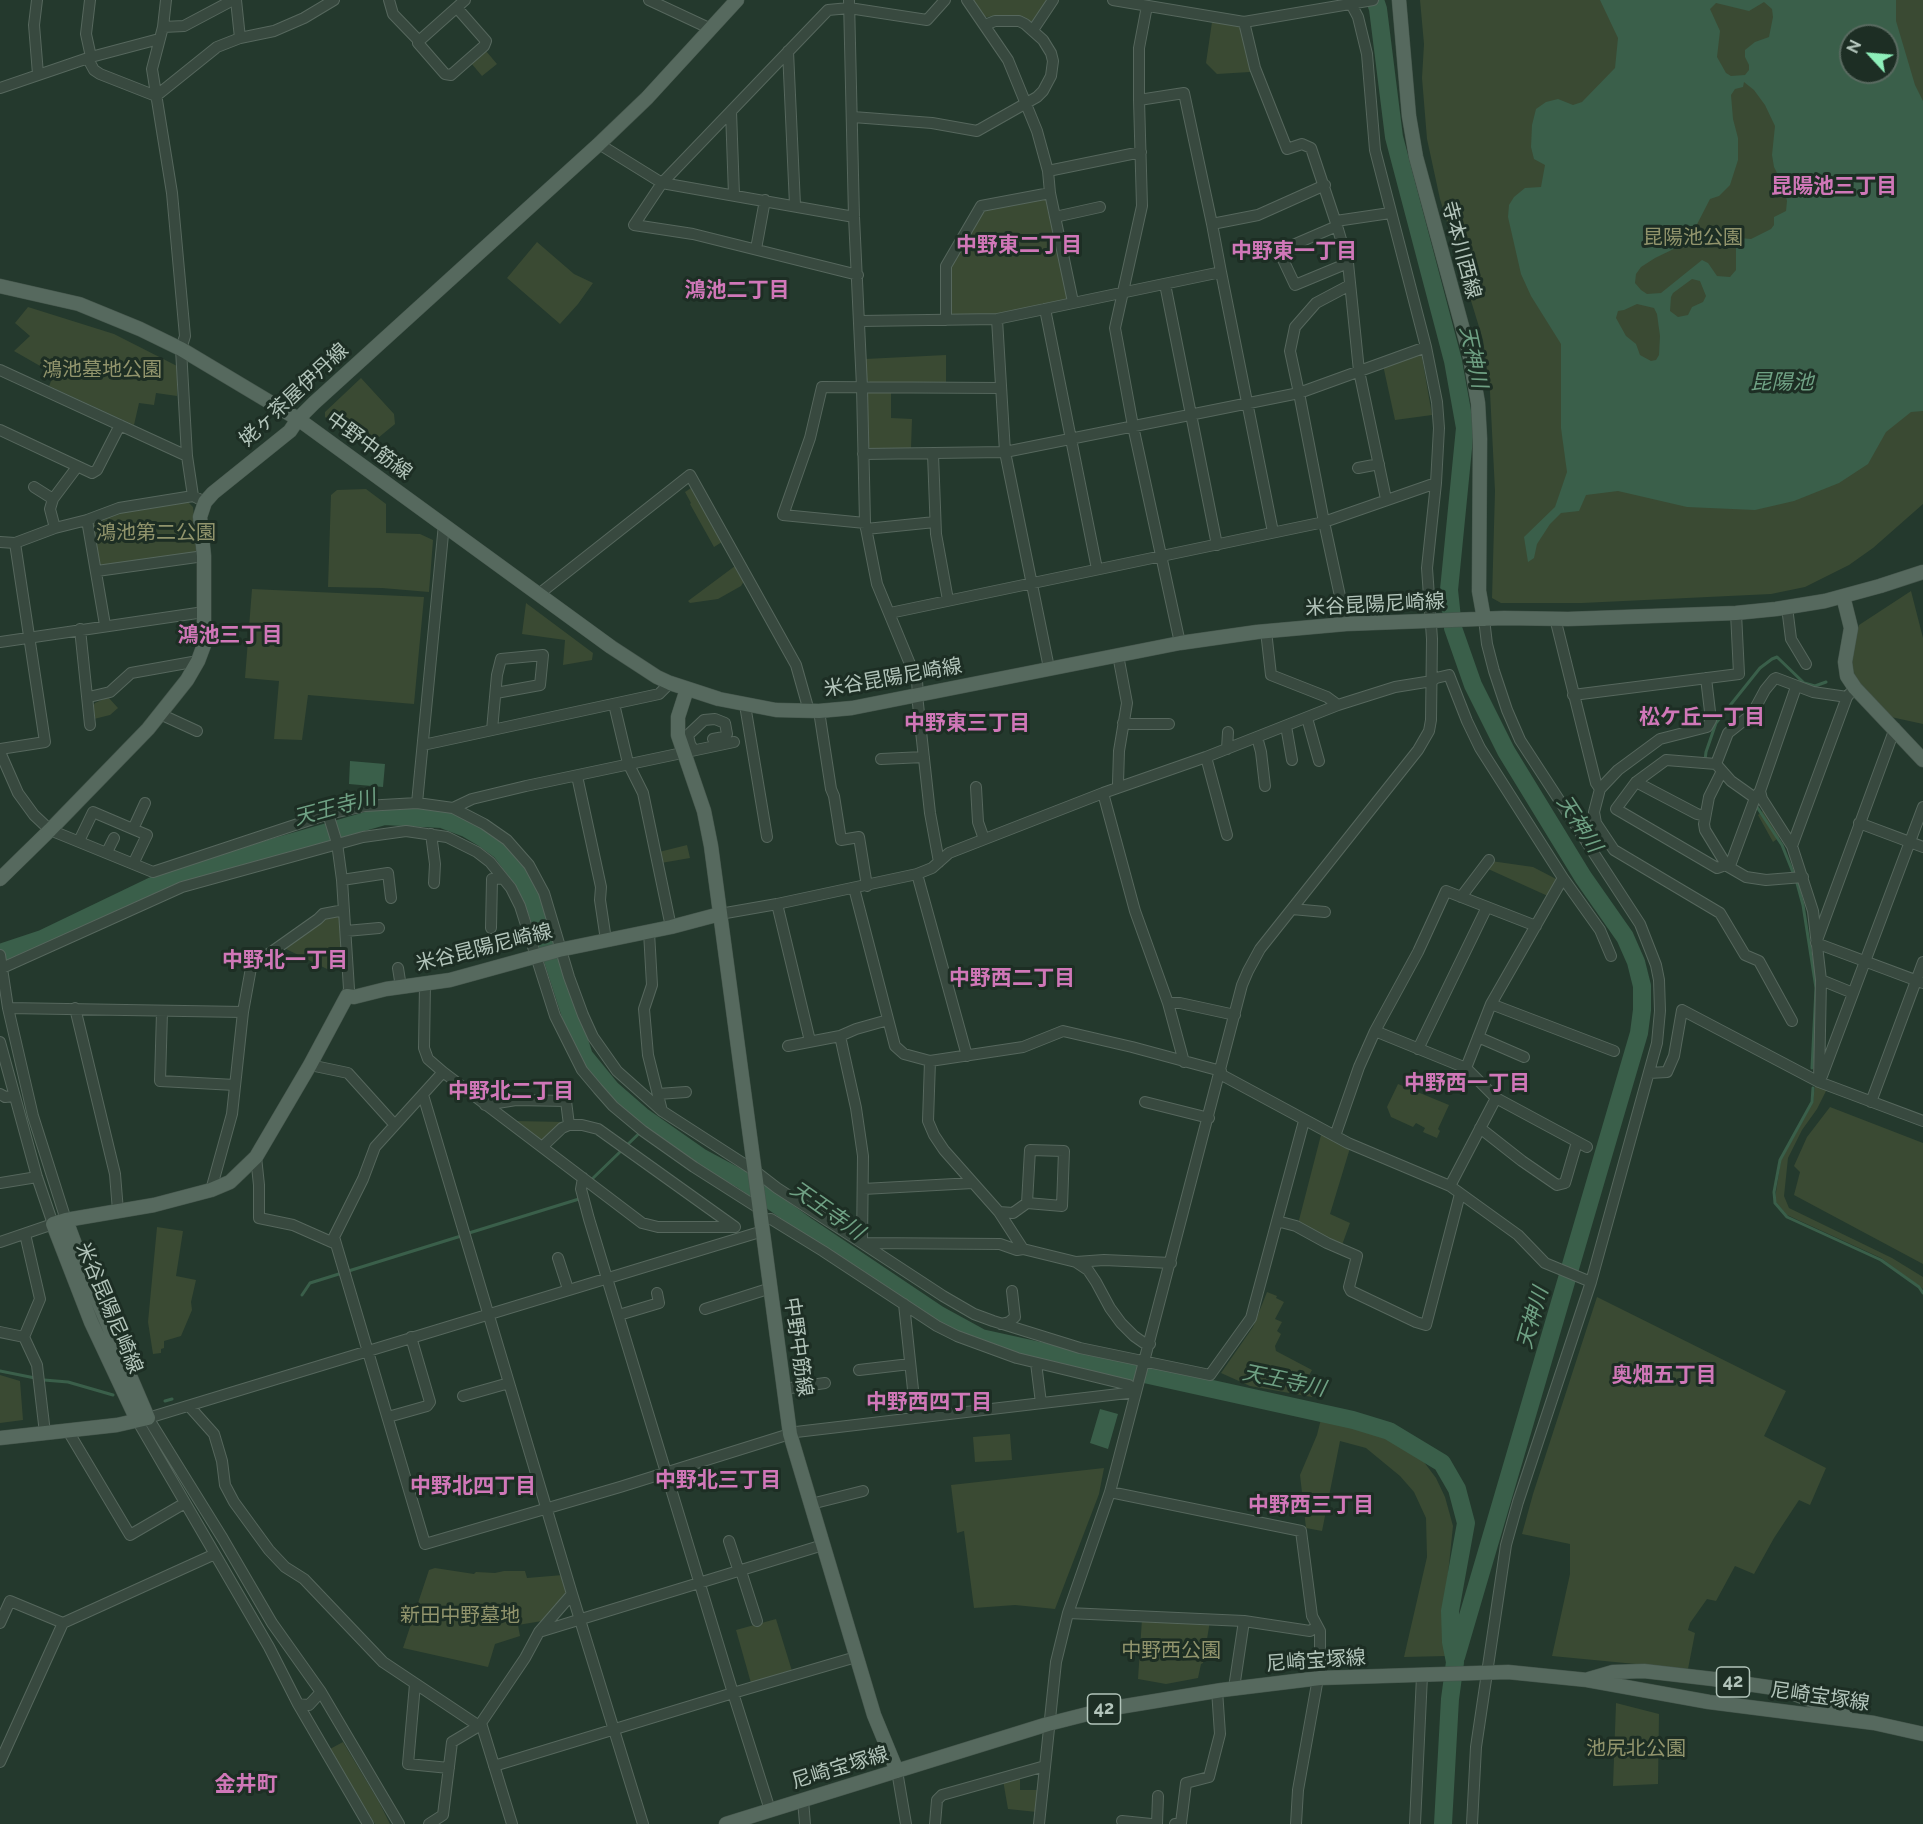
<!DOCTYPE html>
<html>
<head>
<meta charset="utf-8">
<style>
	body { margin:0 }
	#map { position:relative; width:1923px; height:1824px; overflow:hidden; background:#24392d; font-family:Raleway,sans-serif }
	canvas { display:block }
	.north { position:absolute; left:1839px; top:24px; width:60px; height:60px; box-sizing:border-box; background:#1d2e24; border:2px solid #596a60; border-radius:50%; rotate:296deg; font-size:16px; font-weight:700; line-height:24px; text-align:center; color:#b3c5bb }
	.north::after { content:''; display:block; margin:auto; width:21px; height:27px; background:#8eefba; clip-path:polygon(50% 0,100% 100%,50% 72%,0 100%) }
</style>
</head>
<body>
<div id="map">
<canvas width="1923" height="1824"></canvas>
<div class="north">N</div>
</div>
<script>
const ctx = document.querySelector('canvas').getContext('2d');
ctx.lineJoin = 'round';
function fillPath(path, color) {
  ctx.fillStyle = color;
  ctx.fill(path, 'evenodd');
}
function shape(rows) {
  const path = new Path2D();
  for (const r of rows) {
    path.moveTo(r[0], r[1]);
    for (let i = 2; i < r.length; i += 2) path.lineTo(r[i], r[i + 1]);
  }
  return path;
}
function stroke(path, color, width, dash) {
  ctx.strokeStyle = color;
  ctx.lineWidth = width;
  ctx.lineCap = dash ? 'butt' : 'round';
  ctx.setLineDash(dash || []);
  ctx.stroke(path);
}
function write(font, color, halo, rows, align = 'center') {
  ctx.font = font + ' Raleway,"Noto Sans JP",sans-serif';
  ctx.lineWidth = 6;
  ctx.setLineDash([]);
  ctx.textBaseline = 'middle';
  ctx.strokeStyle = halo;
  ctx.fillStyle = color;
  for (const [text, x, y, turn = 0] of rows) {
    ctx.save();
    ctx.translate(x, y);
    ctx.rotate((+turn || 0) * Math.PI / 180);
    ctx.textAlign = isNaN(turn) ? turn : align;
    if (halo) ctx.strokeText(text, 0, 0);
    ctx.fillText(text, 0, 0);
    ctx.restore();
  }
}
fillPath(shape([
	[971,0,1046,0,1036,21,1029,22,1009,15,987,17,981,16],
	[1420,0,1923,0,1923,504,1873,548,1849,565,1805,587,1771,594,1582,603,1501,603,1492,598,1495,491,1490,392,1483,340,1440,199,1427,139,1422,78,1424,44],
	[1851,36,1887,36,1887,72,1851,72],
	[1212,22,1239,24,1252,70,1250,72,1217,74,1206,63],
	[486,51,497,64,482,76,471,63],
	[1045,196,1049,199,1069,297,1067,299,999,315,955,316,951,313,950,265,982,211],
	[537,242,574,274,593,283,578,304,560,324,507,278],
	[28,307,114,334,177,366,177,396,156,393,154,405,139,403,134,425,49,386,54,374,14,351,30,336,15,323],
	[1418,353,1422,357,1432,415,1395,420,1383,365],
	[946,355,946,382,870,382,866,380,865,359],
	[361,378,394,414,395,424,367,447,325,417,325,412],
	[870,390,891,391,891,418,912,419,911,448,871,449,867,445,867,395],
	[691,488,722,542,714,547,690,504,691,503,685,492],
	[366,489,386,504,386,533,420,534,433,540,429,592,382,588,328,587,331,495,337,490],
	[188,502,193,507,198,553,100,568,91,523,116,512],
	[735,566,744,581,741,586,718,599,690,603,688,601],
	[252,589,424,597,414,704,308,695,302,740,274,739,279,681,245,678],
	[1911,591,1923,638,1923,724,1891,717,1852,674,1849,661,1859,625],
	[526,603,593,653,592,660,563,665,565,640,522,634],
	[108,697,118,708,110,715,94,719,93,706,95,703],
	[1764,810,1781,836,1773,842,1758,815],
	[687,845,690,858,661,863,659,852],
	[1491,861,1533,867,1560,881,1550,897,1486,868],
	[342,911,343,955,331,955,330,969,327,969,284,948,327,915],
	[1398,1084,1449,1105,1438,1129,1440,1131,1437,1138,1423,1132,1425,1128,1416,1123,1413,1127,1391,1117,1387,1107],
	[1815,1084,1827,1089,1817,1109,1802,1130,1788,1158,1784,1196,1789,1208,1892,1258,1923,1277,1923,1289,1881,1258,1787,1215,1776,1202,1776,1192,1781,1160,1813,1103],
	[1830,1107,1923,1143,1923,1264,1794,1195,1800,1172,1794,1166,1807,1137],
	[514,1121,565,1122,546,1139,541,1141],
	[1321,1135,1350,1148,1330,1214,1350,1223,1342,1245,1298,1224],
	[157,1227,183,1231,176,1276,196,1280,191,1302,192,1310,181,1336,164,1341,164,1348,161,1349,161,1353,153,1354,148,1322],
	[1267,1292,1277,1296,1276,1298,1284,1302,1275,1319,1282,1322,1277,1331,1281,1334,1275,1346,1276,1351,1312,1370,1307,1379,1317,1384,1312,1397,1250,1386,1221,1373,1253,1327],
	[1597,1297,1786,1391,1764,1436,1826,1468,1810,1505,1799,1500,1774,1538,1754,1574,1735,1566,1716,1601,1707,1599,1690,1623,1688,1630,1695,1633,1688,1669,1552,1656,1570,1574,1570,1544,1522,1534,1533,1494],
	[0,1375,20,1381,23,1420,0,1423],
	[1321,1419,1369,1429,1400,1440,1421,1458,1436,1478,1445,1497,1453,1526,1445,1603,1446,1656,1404,1657,1427,1557,1426,1518,1414,1492,1400,1476,1366,1448,1340,1441,1322,1531,1306,1528,1300,1475,1317,1435],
	[1010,1434,1012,1460,975,1462,973,1437],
	[1104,1468,1099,1494,1055,1609,1015,1605,974,1608,964,1531,957,1533,951,1485],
	[435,1568,474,1574,476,1572,495,1573,504,1571,525,1571,527,1578,563,1575,567,1591,542,1621,518,1625,520,1636,495,1644,488,1667,403,1648,429,1570],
	[776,1619,792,1671,751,1683,736,1630],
	[1142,1619,1210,1621,1203,1663,1201,1664,1198,1678,1166,1684,1138,1679],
	[1616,1703,1659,1714,1658,1784,1613,1786],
	[343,1742,379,1802,390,1824,375,1824,330,1749],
	[1020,1776,1020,1790,1039,1790,1037,1812,1008,1809,1003,1780]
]), '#3a4a33');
fillPath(shape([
	[1600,0,1896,0,1896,21,1915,85,1923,101,1923,411,1911,412,1886,432,1868,464,1839,483,1794,501,1755,510,1687,507,1618,491,1586,495,1579,511,1561,513,1550,524,1537,544,1534,558,1528,562,1524,537,1555,507,1567,472,1561,428,1561,344,1531,296,1521,274,1508,217,1509,205,1514,197,1525,188,1541,187,1545,165,1534,159,1531,147,1532,125,1536,109,1546,102,1558,99,1573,105,1582,102,1615,68,1618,38],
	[1764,2,1772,9,1773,17,1769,37,1755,42,1745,50,1745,57,1749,65,1749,70,1745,75,1731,76,1726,73,1717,57,1720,31,1710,9,1716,3,1749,11],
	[1851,36,1887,36,1887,72,1851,72],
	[1744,82,1754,90,1765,105,1775,126,1772,155,1774,167,1783,185,1787,201,1786,211,1774,217,1774,225,1771,229,1751,239,1740,238,1736,240,1736,270,1730,277,1717,276,1708,263,1702,260,1661,293,1647,294,1641,290,1635,283,1636,274,1641,267,1655,258,1684,244,1691,236,1710,199,1719,196,1730,185,1738,160,1738,138,1733,119,1731,95,1735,89,1743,87],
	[1692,279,1700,281,1706,296,1703,302,1692,307,1688,315,1678,317,1670,311,1671,297,1673,293],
	[1637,304,1654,308,1657,314,1660,336,1659,355,1656,360,1651,361,1640,355,1636,344,1626,336,1616,318,1618,311,1624,310],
	[350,761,385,764,383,787,349,784],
	[1100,1409,1118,1414,1108,1449,1090,1443]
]), '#3a5f4a');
stroke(shape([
	[1705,760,1706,752,1716,723,1760,668,1772,659,1777,657,1804,683,1815,686,1826,682],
	[1757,807,1782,845,1794,875],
	[1797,883,1803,905,1816,988,1812,1068],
	[1813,1088,1812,1102,1780,1160,1774,1192,1775,1203,1787,1217,1881,1260,1919,1287,1923,1293],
	[626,1146,651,1122],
	[590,1181,621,1151],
	[469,1233,579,1199],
	[302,1295,310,1283,461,1236],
	[0,1371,35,1378],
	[44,1380,68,1382,113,1395],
	[165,1401,172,1399]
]), '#3a5f4a', 3);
stroke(shape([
	[1375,0,1378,9,1394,137,1453,361,1465,428,1449,590,1453,628,1473,685,1506,751,1583,877,1625,937,1636,962,1642,986,1642,1010,1639,1033,1456,1657],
	[0,953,42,939,171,877,384,816,442,819,466,828,483,838,501,851,525,883,538,914,584,1056,611,1089,642,1116,702,1158,741,1179,808,1227,939,1315,981,1338,1353,1420,1389,1431,1442,1463,1457,1489,1466,1523,1450,1611,1451,1642,1455,1662,1450,1699,1443,1824]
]), '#3a5f4a', 18);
const minor = shape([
	[37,0,34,25,38,74],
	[90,0,86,34,91,57],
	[166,0,163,27,152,69,172,193,185,336,181,349,187,456,193,496,205,502],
	[236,0,240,38],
	[389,0,393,14,419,41,465,0],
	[649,0,711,29],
	[849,0,854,217,862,387,865,523,877,584,917,681,918,695],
	[967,0,1008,60,1037,131,1048,171,1050,193,1073,302],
	[1113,0,1244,22],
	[1147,6,1139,48,1139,100,1184,93,1212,224,1258,215,1325,185],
	[163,27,184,26,233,0],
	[1033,30,1053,0],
	[419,41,418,43,445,74,451,75,484,46,486,41,457,8],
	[788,51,795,205],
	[88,59,94,70,100,74,156,96,217,47,240,38,274,31,304,18,334,0],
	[0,88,91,57,159,39],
	[1139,100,1142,206,1115,328,1133,426,1180,643],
	[731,111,734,195],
	[853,117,932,123,977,131,1037,97,1043,91,1051,76,1053,61,1051,53,1043,40,1025,24,1019,21,995,21,985,25],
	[599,144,662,183,854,217],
	[1048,171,1141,152],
	[1055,217,1100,207],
	[1336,221,1390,213],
	[1212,224,1221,272],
	[1337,226,1348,263,1359,371,1386,499],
	[756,249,765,200],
	[1348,263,1295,285,1279,251,1337,226,1311,148,1302,144,1287,149,1255,68,1244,22,1373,0],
	[858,275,693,234,634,225,662,183,828,10,849,8,927,20,945,0],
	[1165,284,1217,545],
	[1350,285,1316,303,1295,327,1290,351,1299,393,1426,347],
	[1045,309,1097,569],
	[997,319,1005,452,1049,668],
	[946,320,946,266,981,206,1050,193],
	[860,321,997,319,1221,272,1273,532],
	[0,370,187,456],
	[0,430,92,473,97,470,120,425],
	[863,454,1005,452,1299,393,1324,522,1346,624],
	[933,454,936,534,948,600],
	[1358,468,1379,464],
	[34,487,53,499],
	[87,520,105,625],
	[865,523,783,515,810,438,822,387,1001,388],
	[55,528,50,509,53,499,77,467],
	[866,529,935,522],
	[0,542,15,543,55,528,87,520,119,508,193,496],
	[97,571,204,556],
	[539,594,690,475,796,665,809,711],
	[1787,607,1791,639,1806,664],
	[890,613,1324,522,1436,483],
	[1555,618,1596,783,1600,789],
	[80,629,90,725],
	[1266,631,1271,675,1327,697,1338,705],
	[0,642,204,612],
	[1118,655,1127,703,1119,751,1118,783,1120,787],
	[1706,678,1711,720,1707,727,1660,739,1618,770,1600,789,1594,812,1596,823,1614,850,1720,913,1745,955,1759,961,1792,1021],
	[917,695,930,813,939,862],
	[1573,695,1739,674,1736,613],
	[89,697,110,692,131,673,198,661],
	[614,704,628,763,643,793,671,927],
	[745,705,767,837],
	[819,711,831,789,834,796,841,840,859,837,867,886],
	[160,714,197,731],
	[1307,718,1319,761],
	[1123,723,1131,724,1169,724],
	[1286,726,1292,760],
	[1895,728,1816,943,1923,983],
	[492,730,497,675,501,659,543,655,540,685,496,693],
	[1257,737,1261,752,1265,786],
	[423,745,659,694,670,683],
	[0,749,45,742,15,543],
	[693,749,690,744,688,735,704,720,715,719,725,723,727,734,724,737,713,739],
	[1227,749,1228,732],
	[0,752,18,793,34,815,50,830,153,872,328,814,365,806,417,803,453,808,484,824,507,840,529,865,544,893,569,977,583,1015,593,1037,617,1071,662,1111,755,1171,777,1188,862,1243,863,1156,856,1108,840,1036],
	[1206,757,1227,835],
	[881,759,924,757],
	[1716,764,1728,733,1752,714,1765,690,1774,679,1776,678,1813,692,1847,697],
	[1722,771,1709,797,1704,824,1705,830,1727,866,1746,877,1766,880,1803,877],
	[577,776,601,887,600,900,606,940],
	[1636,782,1697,814,1705,816],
	[976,787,978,822,984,839],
	[1760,791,1762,799,1792,846,1813,911,1821,980,1819,1082],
	[1103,793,1135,911,1168,1003,1184,1062],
	[1755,798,1731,781,1716,764,1666,760,1636,782,1616,809,1717,868,1731,863,1755,798,1760,791,1796,687],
	[417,803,444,524],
	[453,808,472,799,526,786,734,742],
	[328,814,337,843,342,880,349,989,347,996],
	[1859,823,1923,847],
	[133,829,145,803],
	[431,834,435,864,434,883],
	[79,841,93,812,147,835,134,862],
	[1792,846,1847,697,1851,692],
	[107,852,114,838],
	[917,874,967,1056],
	[342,880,388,873,391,898],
	[854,888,895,1046,904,1054,930,1061,1023,1047,1063,1031,1132,1047,1221,1071],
	[1461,897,1489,860],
	[777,904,810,1041],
	[1292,909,1325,912],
	[720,914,777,904,917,874,932,868,949,853,1103,793,1206,757,1338,705,1395,687,1432,681,1436,678,1449,675,1467,721,1480,748,1563,878,1600,930,1611,956],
	[491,928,492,879,503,878],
	[346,931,379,928],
	[649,932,652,985,644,1009,648,1055,662,1111],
	[0,955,8,1008,33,1116,66,1220],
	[398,968,401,987],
	[0,969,182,887,363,837,406,831,447,837,477,852,490,862,511,888,520,906,555,1016,582,1070,598,1089,613,1106,643,1131,694,1167,760,1209],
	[1821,980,1853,993],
	[425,984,424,1048,428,1059,443,1072,642,1223,658,1227,735,1227],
	[1168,1003,1180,1003,1235,1015],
	[1491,1004,1614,1051],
	[8,1008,243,1012],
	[75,1008,115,1174,118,1211],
	[162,1012,160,1081,235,1085],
	[1375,1031,1466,1068,1496,1098,1587,1147],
	[1478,1037,1524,1057],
	[0,1042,37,1177,53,1224,0,1242],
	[788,1046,840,1036,856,1029,888,1020],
	[1418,1049,1487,907],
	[930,1061,928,1121,934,1135,944,1150,999,1212,1023,1249,1076,1262,1088,1270,1096,1282,1110,1308,1121,1323,1134,1336,1144,1343,1150,1344],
	[310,1065,348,1073,394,1124],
	[1466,1068,1491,1004,1563,878],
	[443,1072,375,1147,363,1179,334,1237,425,1544,620,1487,796,1432,1136,1392],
	[1649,1073,1667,1072,1674,1056,1682,1010,1819,1082,1923,1121],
	[1220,1074,1348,1143,1450,1186,1518,1235,1545,1263,1591,1282],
	[1822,1076,1923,807],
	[0,1094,5,1097,14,1096],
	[658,1094,686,1092],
	[423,1095,572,1594,643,1824],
	[1145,1102,1209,1118],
	[1871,1102,1923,962],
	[485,1105,516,1100,566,1101,569,1125],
	[1480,1128,1522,1161,1557,1185,1565,1183,1577,1142],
	[1335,1136,1359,1067,1375,1031,1418,952,1446,891,1536,926],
	[542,1147,562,1128,569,1125,582,1125,598,1129,735,1227],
	[256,1157,259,1185,259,1218,293,1225,336,1244],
	[0,1183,37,1177],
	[1450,1186,1496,1098],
	[863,1189,973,1183],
	[211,1190,232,1114,243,1012,251,968,253,965,318,919,323,914,344,910],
	[999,1212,1013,1213,1027,1203,1062,1206,1064,1151,1030,1150,1027,1203],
	[761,1220,771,1219,823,1251,937,1326,957,1336,1017,1358,1129,1385,1136,1392],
	[1277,1221,1304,1121],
	[862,1243,943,1296,974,1314,993,1321,1080,1348,1210,1375,1251,1318,1277,1221,1296,1226,1327,1243,1357,1256,1349,1287,1351,1291,1416,1322,1426,1325,1460,1194],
	[863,1243,1000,1244,1017,1250,1023,1249],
	[558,1258,568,1289],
	[1076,1262,1104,1260,1171,1263],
	[904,1304,916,1418],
	[705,1309,771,1288],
	[619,1315,659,1303,657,1293],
	[1001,1324,1009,1322,1015,1317,1012,1291],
	[0,1332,24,1337,37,1365,45,1433],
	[24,1337,40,1299,25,1234],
	[1036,1363,1041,1403],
	[859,1370,910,1364],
	[784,1389,825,1383],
	[463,1396,509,1383],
	[189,1406,214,1434,222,1461,225,1485,234,1502,269,1550,285,1567,304,1579,383,1662,479,1726,525,1658,539,1632,572,1594],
	[388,1417,427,1406,430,1402,411,1337],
	[137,1420,269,1647,298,1704,368,1824],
	[68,1431,130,1535,185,1503],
	[1110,1492,1301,1531,1312,1616,1320,1631,1320,1678],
	[811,1504,863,1491],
	[729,1541,739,1572],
	[741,1571,757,1621],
	[1068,1613,1244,1621,1310,1631,1317,1627],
	[0,1623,10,1601,63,1623],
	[539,1632,823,1545],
	[415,1684,408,1764,449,1768],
	[1234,1688,1244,1621],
	[298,1704,309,1705,321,1692],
	[481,1723,512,1824],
	[0,1762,63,1623,215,1554],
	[494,1766,733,1693,589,1219,581,1189,583,1178],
	[897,1771,906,1824],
	[803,1800,805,1824],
	[770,1810,733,1693,856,1657],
	[1122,1821,1151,1824],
	[399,1824,321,1692,272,1623,223,1539,148,1418,763,1231],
	[429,1824,443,1815,452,1742,479,1726],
	[935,1824,937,1800,942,1795,1045,1766],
	[1039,1824,1056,1662,1068,1613,1110,1492,1242,985,1248,971,1260,949,1418,750,1429,731,1431,720,1432,639,1427,568,1436,483,1439,428,1437,402,1426,347,1375,150,1367,54,1358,17,1349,0],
	[1157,1824,1158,1796],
	[1175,1824,1181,1823,1186,1783,1209,1777,1220,1734,1217,1690],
	[1296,1824,1298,1790,1318,1678],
	[1415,1824,1422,1676],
	[1472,1824,1476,1747,1506,1545,1518,1502,1591,1282,1657,1043,1660,1011,1659,980,1656,965,1640,924,1520,740,1507,710,1494,671,1487,644,1484,619]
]);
const major = shape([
	[1399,0,1409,116,1416,157,1469,352,1478,403,1480,439,1479,591,1484,619],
	[0,286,79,304,140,329,181,349,298,419,611,647,657,677,670,683,719,699,776,710,819,711,852,708,1180,643,1257,632,1346,624,1504,618,1568,619,1736,613,1776,609,1825,601,1880,586,1923,572],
	[1843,596,1851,628,1845,662,1847,676,1855,688,1923,760],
	[687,689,678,717,678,735,704,811,711,846,790,1434,874,1715,897,1771],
	[0,879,50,830,148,729,187,680,198,661,204,645,204,556,200,517,205,502,213,493,290,431,298,419,314,403,599,144,647,98,737,0],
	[137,1420,91,1322,53,1224,66,1220,154,1205,211,1190,230,1182,256,1157,310,1065,347,996,354,997,386,989,450,980,559,950,671,927,720,914],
	[0,1438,117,1425,148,1418,85,1271,66,1220],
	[1589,1679,1613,1672,1644,1671,1713,1679,1781,1689,1845,1713],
	[726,1824,1048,1724,1107,1709,1222,1690,1320,1678,1508,1672,1587,1680,1709,1702,1874,1723,1923,1734]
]);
stroke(minor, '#56675d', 12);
stroke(major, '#44554b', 15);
stroke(minor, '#38493f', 10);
stroke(major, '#56695e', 14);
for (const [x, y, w] of [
	[1733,1682,33],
	[1104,1709,33]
]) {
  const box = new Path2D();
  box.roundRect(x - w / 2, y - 15, w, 30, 4.5);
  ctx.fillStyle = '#1d2e24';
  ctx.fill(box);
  stroke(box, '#b3c5bb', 1.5);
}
write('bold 18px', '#b3c5bb', null, [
	["42",1733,1682],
	["42",1104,1709]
]);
write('20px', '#91946c', '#1d2e24', [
	["昆陽池公園",1693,238],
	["鴻池墓地公園",102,370],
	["鴻池第二公園",156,533],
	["新田中野墓地",460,1616],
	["中野西公園",1171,1651],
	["池尻北公園",1636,1749]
]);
write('20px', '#b3c5bb', '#1d2e24', [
	["寺本川西線",1461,250,75],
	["姥ヶ茶屋伊丹線",294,395,-43],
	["中野中筋線",369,446,36],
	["米谷昆陽尼崎線",1375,605,-3],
	["米谷昆陽尼崎線",893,678,-10],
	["米谷昆陽尼崎線",484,948,-14],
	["米谷昆陽尼崎線",109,1308,67],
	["中野中筋線",798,1347,82],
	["尼崎宝塚線",1316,1661,-4],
	["尼崎宝塚線",1820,1697,8],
	["尼崎宝塚線",840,1768,-17]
]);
write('bold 21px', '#d077b8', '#1d2e24', [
	["昆陽池三丁目",1834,187],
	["中野東二丁目",1019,246],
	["中野東一丁目",1294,252],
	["鴻池二丁目",737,291],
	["鴻池三丁目",230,636],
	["松ケ丘一丁目",1702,718],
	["中野東三丁目",967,724],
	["中野北一丁目",285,961],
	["中野西二丁目",1012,979],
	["中野西一丁目",1467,1084],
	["中野北二丁目",511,1092],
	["奥畑五丁目",1664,1376],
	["中野西四丁目",929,1403],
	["中野北三丁目",718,1481],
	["中野北四丁目",473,1487],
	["中野西三丁目",1311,1506],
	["金井町",246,1785]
]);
write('italic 21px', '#6fa184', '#1d2e24', [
	["天神川",1473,357,78],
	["昆陽池",1782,383],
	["天王寺川",335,808,-15],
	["天神川",1579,824,57],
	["天王寺川",827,1211,35],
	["天神川",1533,1318,-74],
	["天王寺川",1284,1381,12]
]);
</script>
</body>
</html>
